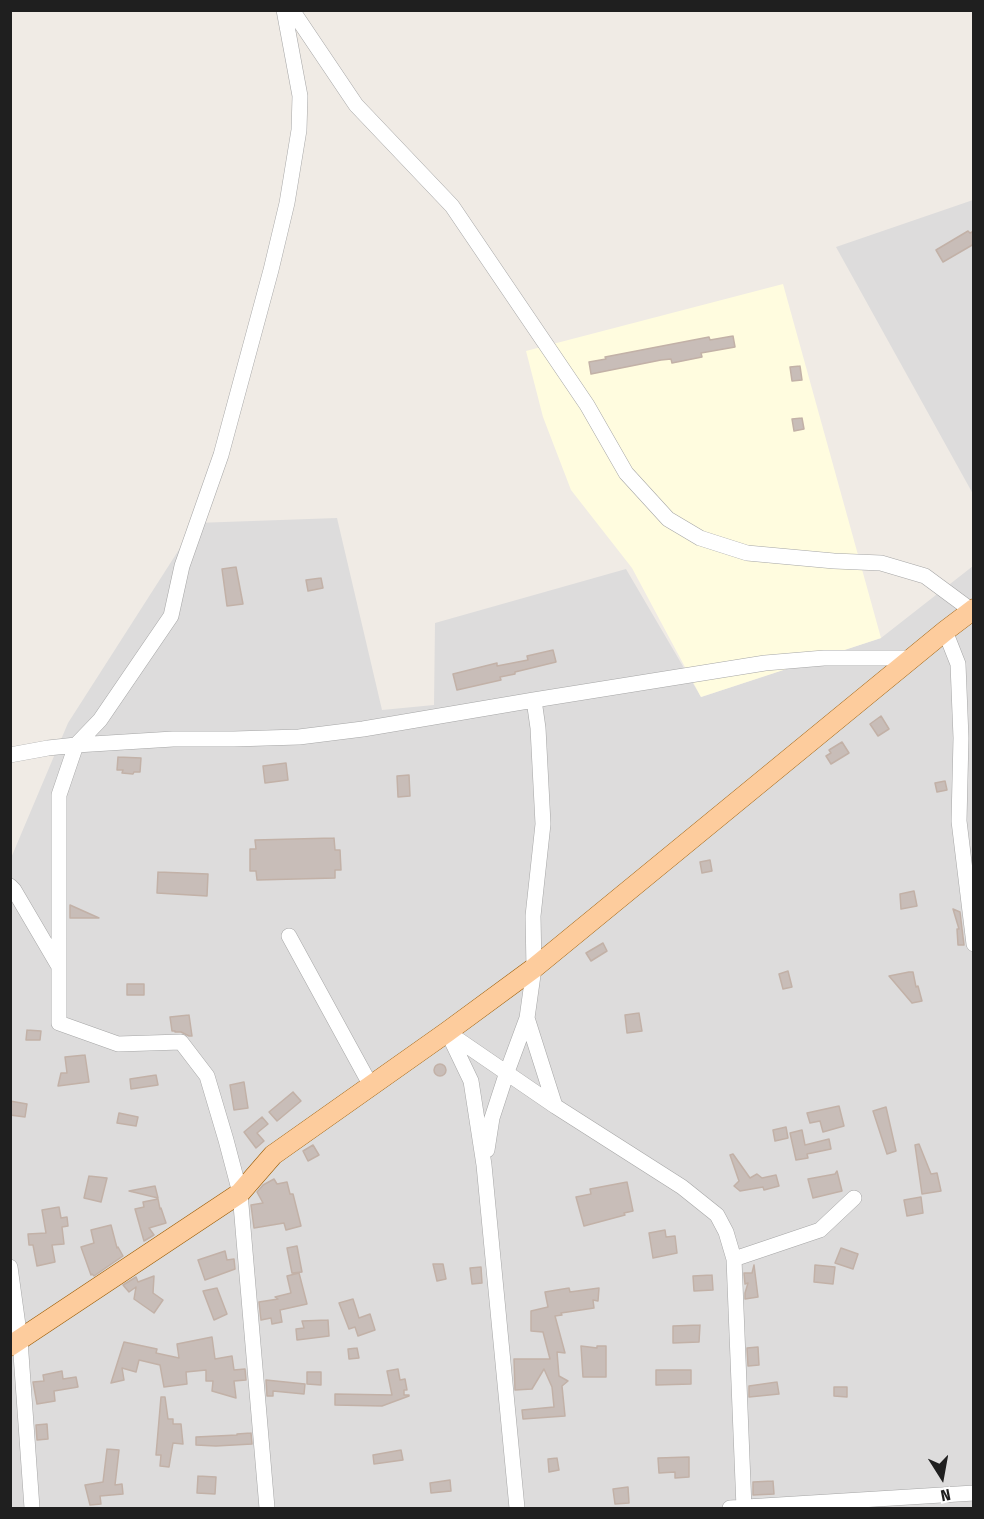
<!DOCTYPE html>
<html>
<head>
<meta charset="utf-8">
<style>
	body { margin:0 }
	#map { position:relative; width:984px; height:1519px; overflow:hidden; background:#f0ebe5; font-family:"Fira Sans Condensed",sans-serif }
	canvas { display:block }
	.frame { position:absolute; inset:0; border:12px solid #1f1f1f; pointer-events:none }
	.north { position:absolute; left:912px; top:1447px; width:60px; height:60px; -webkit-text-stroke:4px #fff; paint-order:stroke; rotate:169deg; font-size:16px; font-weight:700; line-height:24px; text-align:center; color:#1f1f1f }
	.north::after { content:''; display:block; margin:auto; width:21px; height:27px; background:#1f1f1f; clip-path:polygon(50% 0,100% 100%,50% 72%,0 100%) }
</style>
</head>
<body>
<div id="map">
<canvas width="984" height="1519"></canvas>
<div class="frame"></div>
<div class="north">N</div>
</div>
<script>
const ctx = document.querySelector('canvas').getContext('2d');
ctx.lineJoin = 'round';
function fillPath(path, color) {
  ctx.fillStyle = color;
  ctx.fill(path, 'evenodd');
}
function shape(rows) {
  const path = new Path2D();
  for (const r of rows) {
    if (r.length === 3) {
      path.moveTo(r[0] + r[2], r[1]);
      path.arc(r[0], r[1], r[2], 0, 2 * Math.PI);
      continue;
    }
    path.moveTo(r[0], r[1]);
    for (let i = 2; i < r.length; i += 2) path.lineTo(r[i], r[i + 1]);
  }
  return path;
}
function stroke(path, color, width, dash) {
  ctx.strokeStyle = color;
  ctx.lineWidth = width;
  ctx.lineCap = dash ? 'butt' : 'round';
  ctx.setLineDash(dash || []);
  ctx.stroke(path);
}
fillPath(shape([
	[973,200,973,494,836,247],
	[337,518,382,710,434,705,435,623,626,569,701,697,881,638,973,566,973,1508,11,1508,11,858,68,723,196,523]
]), '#dddcdc');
fillPath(shape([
	[783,284,881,638,701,697,632,568,571,490,543,417,526,351]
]), '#fffcdf');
const building = shape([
	[968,231,970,233,974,231,974,244,943,262,936,250,968,231],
	[733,336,735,347,701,353,702,357,672,363,671,359,661,360,591,374,589,362,606,359,605,357,709,337,710,340,733,336],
	[800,366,802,380,792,381,790,367,800,366],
	[802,418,804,429,794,431,792,419,802,418],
	[236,567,243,604,227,606,222,569,236,567],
	[321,578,323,588,308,591,306,580,321,578],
	[553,650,556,662,515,672,515,674,500,677,501,680,457,690,453,674,497,663,497,666,528,660,527,656,553,650],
	[881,716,889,729,878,736,870,724,881,716],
	[842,742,849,753,831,764,826,756,831,753,829,750,842,742],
	[118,757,141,758,140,772,134,772,133,774,122,773,123,770,117,770,118,757],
	[286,763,288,780,265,783,263,766,286,763],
	[409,775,410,796,398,797,397,776,409,775],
	[945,781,947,790,937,792,935,783,945,781],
	[334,838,335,850,340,850,341,870,335,870,335,878,257,880,256,871,250,871,250,849,256,849,255,840,334,838],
	[710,860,712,871,702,873,700,862,710,860],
	[158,872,208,874,207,896,157,893,158,872],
	[914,891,917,906,901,909,900,894,914,891],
	[70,905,99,918,70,918,70,905],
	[953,909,960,912,964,945,958,945,957,929,959,929,953,909],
	[603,943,607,951,591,961,586,953,603,943],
	[788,971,792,987,783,989,779,974,788,971],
	[909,972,913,972,916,987,918,986,922,1001,912,1003,889,976,909,972],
	[127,984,144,984,144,995,127,995,127,984],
	[639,1013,642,1031,627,1033,625,1015,639,1013],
	[189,1015,192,1036,189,1036,181,1032,175,1032,175,1031,172,1031,170,1017,189,1015],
	[27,1030,41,1031,40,1040,26,1040,27,1030],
	[85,1055,89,1082,58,1086,61,1073,67,1073,65,1057,85,1055],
	[440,1070,6],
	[156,1075,158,1085,131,1089,130,1079,156,1075],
	[244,1082,248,1108,234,1110,230,1085,244,1082],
	[293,1092,301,1101,277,1121,269,1112,293,1092],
	[10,1101,27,1104,25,1117,10,1115,10,1101],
	[839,1106,844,1126,823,1132,820,1121,810,1123,807,1113,839,1106],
	[886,1107,896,1151,887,1154,873,1111,886,1107],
	[119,1113,138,1117,136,1126,117,1123,119,1113],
	[262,1117,268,1124,257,1133,264,1141,256,1148,244,1132,262,1117],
	[786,1127,788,1138,775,1141,773,1130,786,1127],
	[802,1130,805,1145,829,1139,831,1149,807,1154,808,1158,796,1160,790,1133,802,1130],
	[919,1144,931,1174,937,1173,941,1191,922,1194,915,1145,919,1144],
	[313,1145,319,1155,308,1161,303,1151,313,1145],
	[733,1154,750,1178,757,1174,762,1178,776,1175,779,1186,764,1190,763,1187,740,1191,734,1186,739,1181,730,1155,733,1154],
	[837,1171,842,1191,813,1198,808,1179,835,1174,837,1171],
	[89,1176,107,1178,101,1202,84,1198,89,1176],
	[274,1179,277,1184,287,1182,290,1194,293,1194,301,1226,286,1230,284,1223,254,1228,251,1205,263,1203,257,1192,263,1185,274,1179],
	[627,1182,633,1211,624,1213,625,1215,584,1226,576,1197,591,1194,590,1189,627,1182],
	[155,1186,158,1198,129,1191,155,1186],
	[921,1197,923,1213,907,1216,904,1200,921,1197],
	[158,1199,160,1209,161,1208,166,1223,149,1228,154,1235,144,1241,135,1209,144,1207,143,1202,158,1199],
	[59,1207,61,1218,67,1217,68,1226,62,1227,64,1244,52,1245,55,1262,37,1266,33,1245,29,1245,28,1234,46,1233,42,1210,59,1207],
	[111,1225,117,1248,118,1247,123,1256,94,1276,92,1274,91,1275,81,1247,94,1243,91,1230,111,1225],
	[665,1230,666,1237,675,1236,677,1253,653,1258,649,1233,665,1230],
	[297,1246,302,1272,292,1273,287,1248,297,1246],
	[841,1248,858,1254,853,1269,835,1263,841,1248],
	[225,1251,227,1260,234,1259,235,1269,205,1280,198,1260,225,1251],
	[433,1264,443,1264,446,1279,437,1281,433,1264],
	[754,1265,758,1297,745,1299,745,1293,748,1283,745,1284,744,1273,752,1273,754,1265],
	[815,1265,835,1267,833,1284,814,1282,815,1265],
	[481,1267,482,1283,472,1284,470,1268,481,1267],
	[299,1273,307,1304,280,1310,282,1322,272,1324,271,1318,261,1320,259,1302,278,1299,275,1297,291,1293,287,1276,299,1273],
	[712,1275,713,1290,694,1291,693,1276,712,1275],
	[154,1276,153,1293,163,1300,154,1313,134,1299,136,1287,129,1292,123,1285,136,1277,138,1282,154,1276],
	[217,1288,227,1314,214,1320,203,1291,217,1288],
	[569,1288,570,1292,599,1288,598,1301,593,1300,594,1308,561,1313,562,1315,555,1316,565,1353,557,1352,559,1376,568,1381,562,1386,565,1416,523,1419,522,1410,554,1407,552,1387,544,1369,532,1389,515,1390,514,1359,550,1359,543,1332,531,1331,531,1311,548,1307,545,1292,569,1288],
	[353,1299,359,1318,370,1314,375,1330,358,1336,355,1327,349,1329,339,1303,353,1299],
	[328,1320,329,1336,297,1340,296,1329,304,1328,302,1321,328,1320],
	[700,1325,699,1342,673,1343,673,1326,700,1325],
	[212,1337,215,1359,232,1356,234,1370,245,1369,246,1380,234,1381,236,1398,212,1391,213,1381,206,1381,206,1370,186,1372,187,1384,164,1387,160,1365,139,1360,136,1372,122,1368,124,1380,111,1383,124,1342,157,1349,156,1353,179,1358,177,1344,212,1337],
	[581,1346,597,1348,597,1346,606,1346,606,1377,583,1377,581,1346],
	[758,1347,759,1365,748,1366,747,1348,758,1347],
	[357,1348,359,1358,349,1359,348,1349,357,1348],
	[398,1369,400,1380,405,1379,407,1390,404,1390,404,1395,409,1395,409,1396,382,1406,335,1405,335,1394,392,1395,387,1371,398,1369],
	[656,1370,691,1370,691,1384,656,1385,656,1370],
	[62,1371,63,1379,76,1377,78,1387,54,1391,55,1401,37,1404,33,1382,44,1381,43,1375,62,1371],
	[307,1372,321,1372,321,1385,307,1384,307,1372],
	[266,1380,305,1384,304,1394,273,1391,273,1396,267,1396,266,1380],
	[777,1382,779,1394,749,1397,749,1386,777,1382],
	[834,1387,847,1387,847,1397,834,1396,834,1387],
	[161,1397,165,1397,168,1419,173,1419,173,1424,181,1424,183,1444,173,1443,169,1467,160,1466,161,1455,156,1455,161,1397],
	[47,1424,48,1439,37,1440,36,1425,47,1424],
	[251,1433,252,1444,216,1446,196,1445,196,1437,237,1435,237,1434,251,1433],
	[107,1449,119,1450,115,1485,122,1484,123,1494,100,1496,101,1504,90,1505,85,1485,103,1482,107,1449],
	[401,1450,403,1460,374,1464,373,1455,401,1450],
	[689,1457,689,1477,675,1478,675,1472,659,1473,658,1458,689,1457],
	[557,1458,559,1470,549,1472,548,1459,557,1458],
	[198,1476,216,1477,215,1494,197,1493,198,1476],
	[450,1480,451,1491,431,1493,430,1483,450,1480],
	[773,1481,774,1494,753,1495,753,1482,773,1481],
	[628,1487,629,1503,615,1504,613,1489,628,1487]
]);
fillPath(building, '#c8bdb8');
stroke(building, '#c2b1a7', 1.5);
const minor = shape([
	[292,10,356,105,452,206,587,405,626,473,668,519,700,538,747,553,834,561,881,563,925,576,971,610],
	[945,631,958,664,961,738,959,821,974,944],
	[10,755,48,748,76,745,173,739,234,739,299,737,363,729,534,700,765,663,824,658,911,658],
	[10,886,14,890,58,965],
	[289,936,371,1086],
	[527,1018,555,1106],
	[447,1032,555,1106,682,1187,717,1215,726,1232,734,1259,744,1508],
	[448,1033,471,1081,484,1165,517,1508],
	[487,1150,492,1118,507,1072,527,1018,534,968,533,916,543,824,538,728,534,700],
	[734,1259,820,1230,854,1198],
	[10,1267,20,1340,32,1508],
	[267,1508,240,1193,226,1140,207,1076,181,1042,118,1044,59,1023,59,795,76,745,100,720,171,616,182,566,221,455,271,270,287,203,299,130,300,96,284,10],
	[730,1508,974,1493]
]);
const major = shape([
	[10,1346,240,1193,273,1155,447,1032,534,968,945,631,974,609]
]);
stroke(minor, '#a6a6a6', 16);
stroke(major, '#9a5a00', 21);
stroke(minor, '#fff', 15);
stroke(major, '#fdcc9d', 20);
</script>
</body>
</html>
